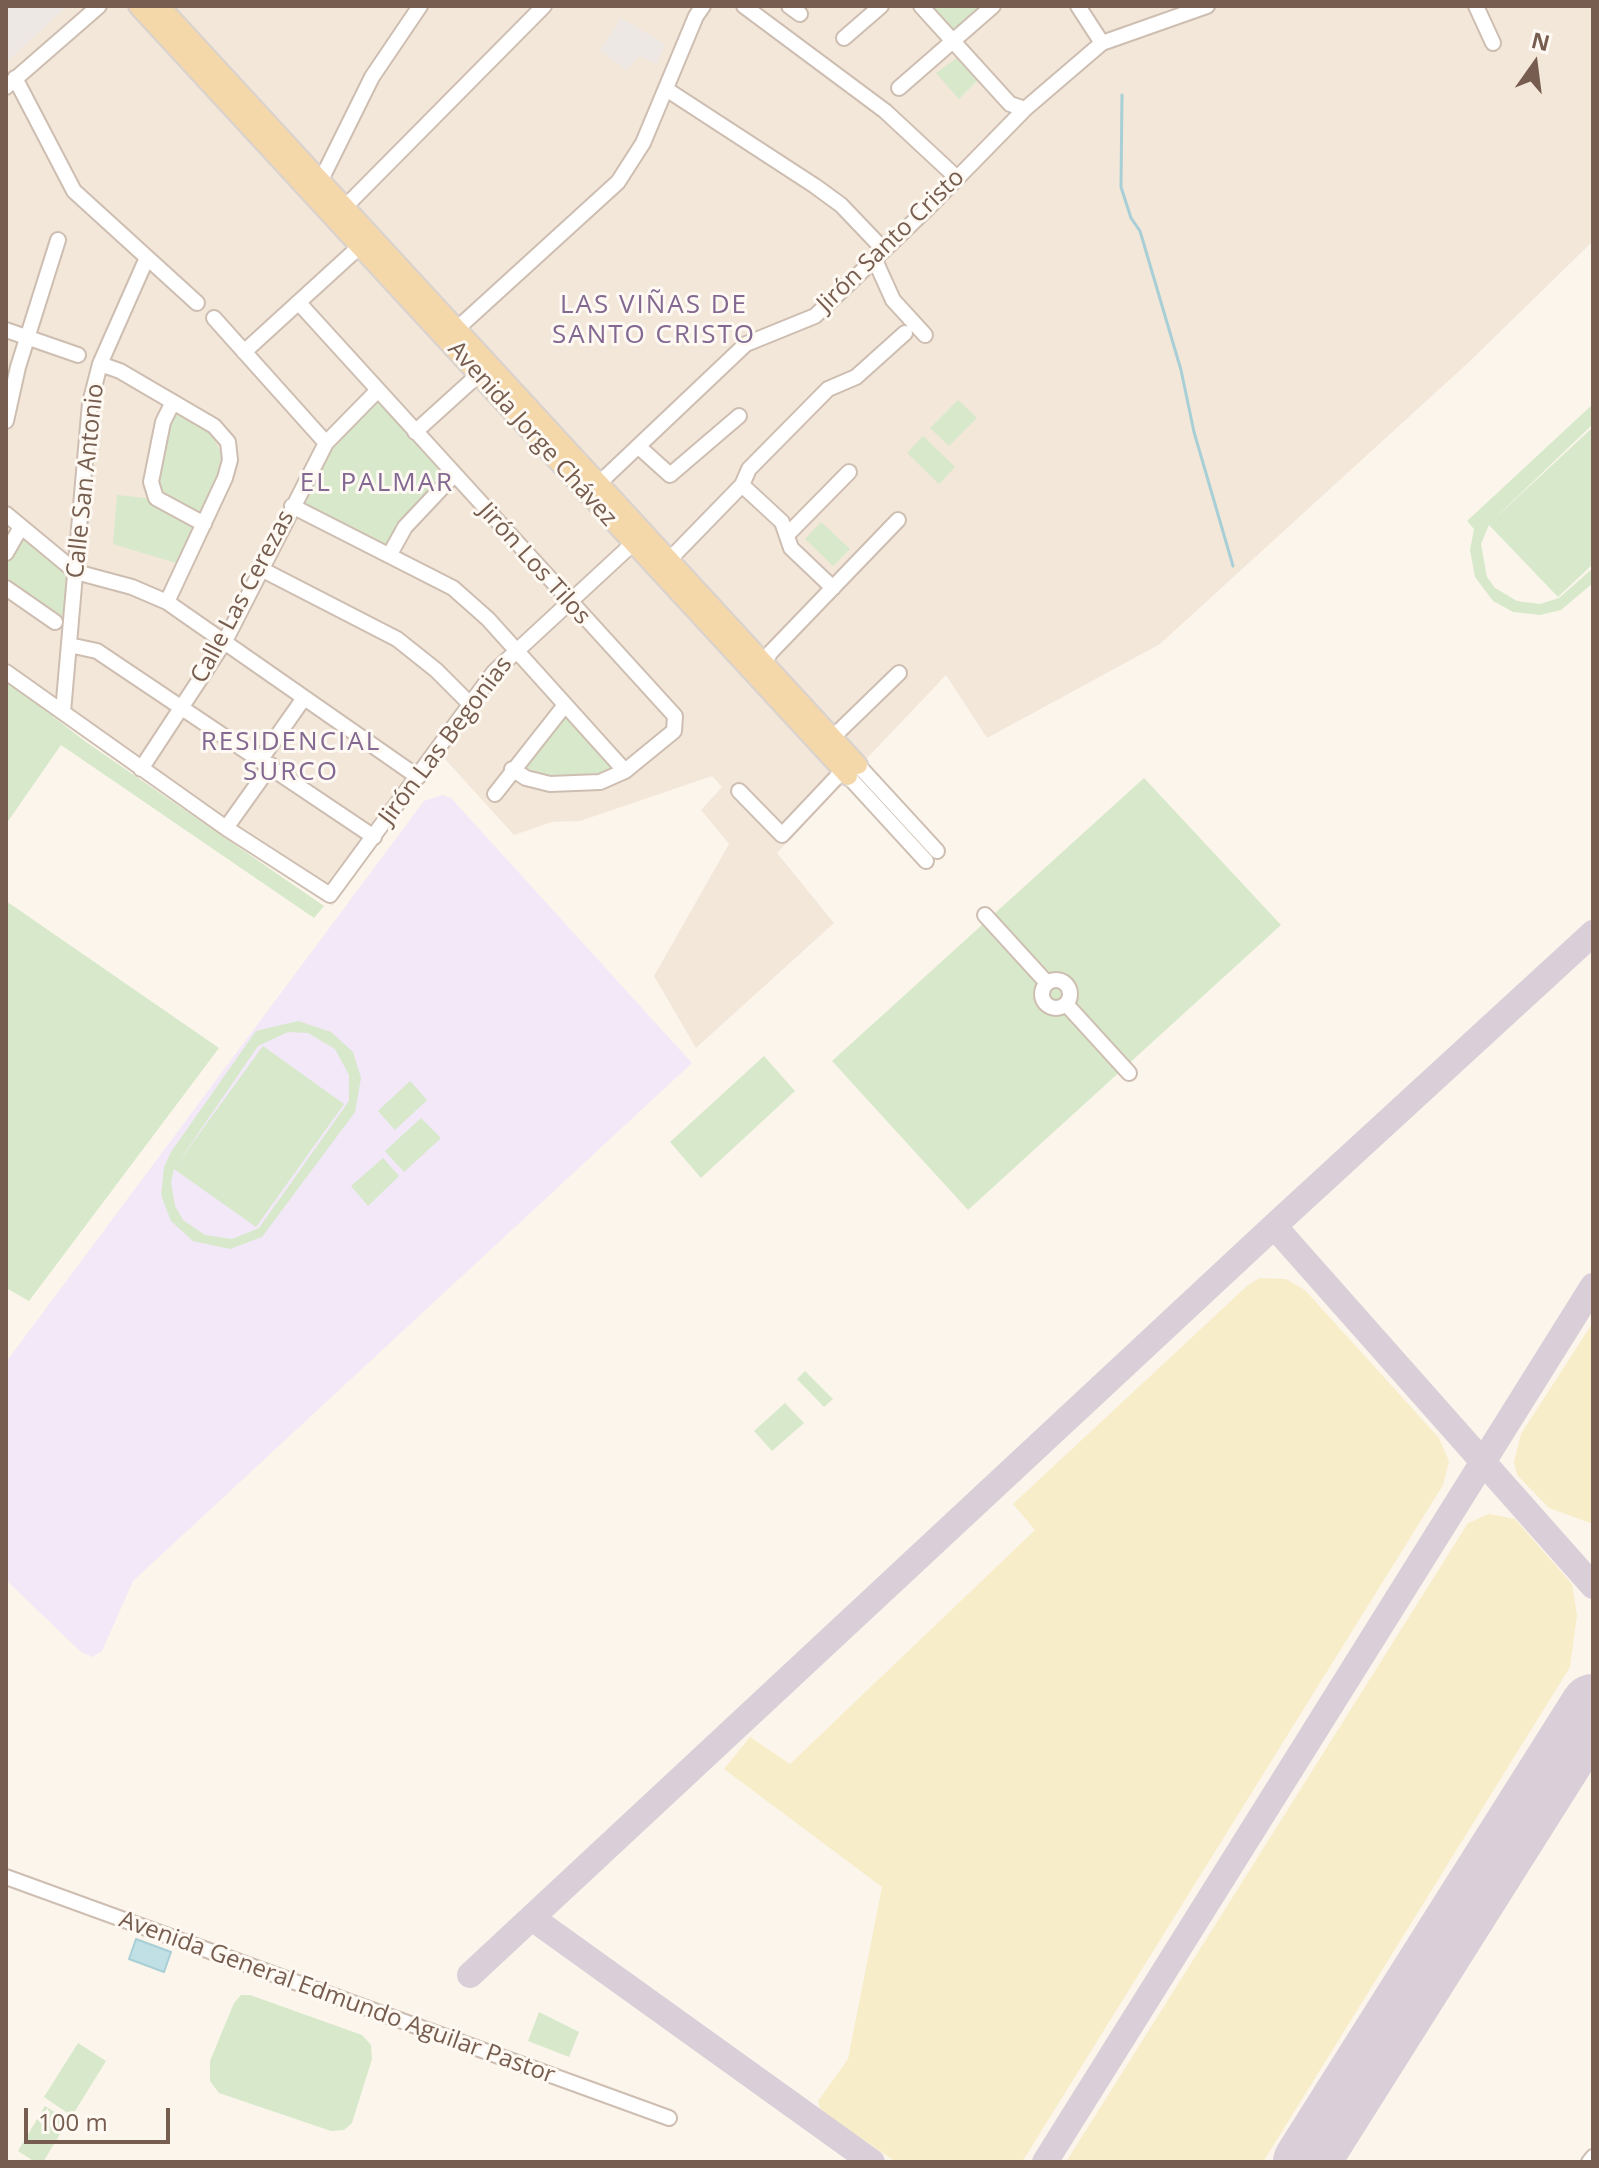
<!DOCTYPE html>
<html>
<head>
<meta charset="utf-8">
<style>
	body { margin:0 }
	#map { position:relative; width:1599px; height:2168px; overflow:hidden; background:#fcf5ec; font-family:"Open Sans",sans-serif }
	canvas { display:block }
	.frame { position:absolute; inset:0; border:8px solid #765d4f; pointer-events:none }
	.north { position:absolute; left:1495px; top:24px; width:80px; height:80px; -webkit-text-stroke:6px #fef9f2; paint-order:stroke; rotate:14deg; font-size:22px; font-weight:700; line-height:32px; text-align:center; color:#765d4f }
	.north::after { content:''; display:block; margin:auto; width:28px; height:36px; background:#765d4f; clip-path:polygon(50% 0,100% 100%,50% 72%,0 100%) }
	.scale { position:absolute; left:24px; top:2108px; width:146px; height:36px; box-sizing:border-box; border:4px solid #765d4f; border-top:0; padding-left:10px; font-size:24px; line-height:28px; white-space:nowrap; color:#765d4f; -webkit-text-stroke:6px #fef9f2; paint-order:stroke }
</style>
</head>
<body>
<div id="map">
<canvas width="1599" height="2168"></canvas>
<div class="frame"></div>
<div class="north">N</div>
<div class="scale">100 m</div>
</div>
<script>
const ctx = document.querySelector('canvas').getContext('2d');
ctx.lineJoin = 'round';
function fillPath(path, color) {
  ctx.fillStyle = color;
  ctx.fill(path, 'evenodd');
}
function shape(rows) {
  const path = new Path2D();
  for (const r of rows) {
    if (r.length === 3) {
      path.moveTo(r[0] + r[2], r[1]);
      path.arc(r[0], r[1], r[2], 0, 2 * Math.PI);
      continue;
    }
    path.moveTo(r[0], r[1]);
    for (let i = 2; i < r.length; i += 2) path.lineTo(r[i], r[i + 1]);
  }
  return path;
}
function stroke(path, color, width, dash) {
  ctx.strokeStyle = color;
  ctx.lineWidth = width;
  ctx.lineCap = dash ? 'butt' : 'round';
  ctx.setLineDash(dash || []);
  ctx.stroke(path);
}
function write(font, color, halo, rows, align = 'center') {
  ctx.font = font + ' "Open Sans",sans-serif';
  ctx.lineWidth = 6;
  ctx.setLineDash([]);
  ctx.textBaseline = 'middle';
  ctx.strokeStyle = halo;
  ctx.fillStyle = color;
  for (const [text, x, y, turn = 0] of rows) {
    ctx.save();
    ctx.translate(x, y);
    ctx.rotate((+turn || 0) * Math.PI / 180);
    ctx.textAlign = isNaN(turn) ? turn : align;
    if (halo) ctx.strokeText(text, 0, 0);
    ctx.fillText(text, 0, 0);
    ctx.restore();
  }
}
fillPath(shape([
	[6,6,1593,6,1593,241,1469,362,1160,644,987,738,946,675,777,853,834,923,696,1048,654,976,729,844,701,810,722,787,712,776,580,821,552,822,514,835,444,758,422,780,332,906,6,676]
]), '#f3e7da');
fillPath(shape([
	[6,6,67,6,6,63],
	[621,18,665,44,657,64,639,56,626,70,600,50]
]), '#eee8e4');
fillPath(shape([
	[443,795,451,798,692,1063,133,1581,102,1651,92,1657,81,1652,6,1580,6,1362,424,801]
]), '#f2e8f8');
fillPath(shape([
	[931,6,985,6,956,34],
	[957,58,977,81,959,99,936,73],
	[375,399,380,399,448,470,402,524,389,547,349,526,296,505,332,439],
	[958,400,977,418,949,446,930,428],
	[1593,404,1593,424,1490,523,1593,427,1593,564,1558,597,1489,525,1481,544,1487,577,1495,588,1517,601,1540,604,1559,598,1593,568,1593,583,1561,610,1540,615,1513,612,1493,601,1475,577,1470,550,1474,529,1467,521],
	[175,407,209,429,223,457,220,474,198,516,161,497,155,483,159,453],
	[923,436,955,467,939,484,907,453],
	[117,495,154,499,195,524,176,563,113,544],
	[821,522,850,549,833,566,805,539],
	[22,531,70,571,68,620,6,578,6,558],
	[6,680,86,742,324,906,314,918,61,745,6,824],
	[563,715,613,770,589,780,570,782,522,767],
	[1144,778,1281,925,968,1210,832,1061],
	[6,901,219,1048,29,1301,6,1288],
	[298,1021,331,1032,353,1052,361,1078,355,1112,262,1237,230,1249,193,1241,171,1221,161,1195,164,1167,171,1152,256,1031],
	[288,1032,308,1033,335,1049,349,1075,349,1101,259,1228,232,1239,205,1235,183,1220,175,1206,171,1182,174,1169,256,1227,344,1104,263,1046,175,1167,258,1046],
	[764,1056,795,1091,701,1178,670,1142],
	[410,1081,427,1100,395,1130,378,1111],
	[421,1118,441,1138,404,1172,385,1151],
	[383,1158,399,1176,368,1206,351,1186],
	[805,1371,833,1399,824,1407,797,1379],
	[785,1403,804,1423,772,1451,754,1431],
	[241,1995,250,1995,362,2035,371,2045,372,2059,352,2123,344,2130,331,2131,219,2093,210,2081,210,2061,234,2003],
	[539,2012,579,2032,569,2057,528,2041],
	[78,2043,106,2061,72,2116,44,2097],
	[45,2106,68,2121,43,2162,35,2162,18,2151]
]), '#d7e9ca');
fillPath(shape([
	[1260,1278,1286,1279,1305,1290,1439,1438,1449,1461,1443,1485,1022,2162,896,2162,821,2111,818,2101,848,2059,882,1887,724,1769,750,1737,790,1764,1035,1530,1013,1504,1248,1285],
	[1593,1322,1593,1524,1549,1508,1517,1475,1514,1462,1521,1434],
	[1489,1514,1515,1519,1572,1584,1577,1615,1570,1667,1263,2162,1066,2162,1468,1523]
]), '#f8edc9');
const water = shape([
	[136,1939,171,1952,164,1972,129,1959,136,1939]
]);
fillPath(water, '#c1e0e5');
stroke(water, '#a8cfd6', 2);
stroke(shape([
	[1122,95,1121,187,1131,218,1140,231,1181,370,1194,432,1233,566]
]), '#a8cfd6', 3);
stroke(shape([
	[1274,1226,1593,1586],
	[532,1918,872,2162],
	[470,1975,1274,1226,1593,933],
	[1045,2162,1593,1286]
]), '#dacfd9', 26);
stroke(shape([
	[1306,2162,1593,1707]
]), '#dacfd9', 66);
const minor = shape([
	[744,6,885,111,956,177],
	[789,6,800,14],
	[921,6,1010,104,1025,109],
	[1078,6,1102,43],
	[1476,6,1493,43],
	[844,38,881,6],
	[15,78,74,191,197,303],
	[6,87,99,6],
	[899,88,993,6],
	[666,89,815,186,841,205,883,249],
	[322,178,372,77,420,6],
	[339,213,544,6],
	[874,258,893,300,925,335],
	[299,303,675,716,674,731,625,771,600,782,550,784,526,778,512,769],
	[214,318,326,443],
	[6,330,78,355],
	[449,336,618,182,643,143,696,16,703,6],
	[244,352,358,248],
	[100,364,120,371,214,426,228,442,230,460,225,478,167,602],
	[173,402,163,422,151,482,156,498,204,524],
	[6,421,18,367,58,240],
	[415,432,478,375],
	[639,447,670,475,739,416],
	[742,485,782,522,791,548,833,588],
	[593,489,746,344,815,316,928,208,1025,109,1102,43,1207,6],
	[292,506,453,588,488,619,625,771],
	[6,514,76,572,132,587,167,602,418,777],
	[788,534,849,472],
	[6,553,21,527],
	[390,554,405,527,454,475],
	[669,560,742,485,749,469,828,389,856,377,905,333],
	[261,569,397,639,436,670,470,704],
	[6,588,55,622],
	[69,645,97,651,374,837],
	[760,668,771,652,898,520],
	[6,672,226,828,330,895,494,672,641,536],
	[63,712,90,403,100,364,146,260],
	[832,738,899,673],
	[261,759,304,698],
	[858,765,937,851],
	[141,769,225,641,326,443,377,391],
	[848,776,926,861],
	[739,791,782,835,850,763],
	[495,794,565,705],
	[226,828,271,765],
	[985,915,1047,983],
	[1056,994,14],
	[1066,1004,1129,1073],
	[6,1877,669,2118],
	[1589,2162,1593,2157]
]);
const major = shape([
	[138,6,848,776],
	[160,6,858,765]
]);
stroke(minor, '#cebeb1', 18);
stroke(major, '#d9d2ce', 22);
stroke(minor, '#fff', 14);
stroke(major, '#f5d8aa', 18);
write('24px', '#765d4f', '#fef9f2', [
	["Jirón Santo Cristo",891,241,-44],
	["Avenida Jorge Chávez",532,434,48],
	["Calle San Antonio",86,481,-84],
	["Jirón Los Tilos",534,564,48],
	["Calle Las Cerezas",243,597,-62],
	["Jirón Las Begonias",446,741,-53],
	["Avenida General Edmundo Aguilar Pastor",337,1998,20]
]);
ctx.letterSpacing = '2px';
write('26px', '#836891', '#fef9f2', [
	["LAS VIÑAS DE",654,306],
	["SANTO CRISTO",654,336],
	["EL PALMAR",377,484],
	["RESIDENCIAL",291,743],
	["SURCO",291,773]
]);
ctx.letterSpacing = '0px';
</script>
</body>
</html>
